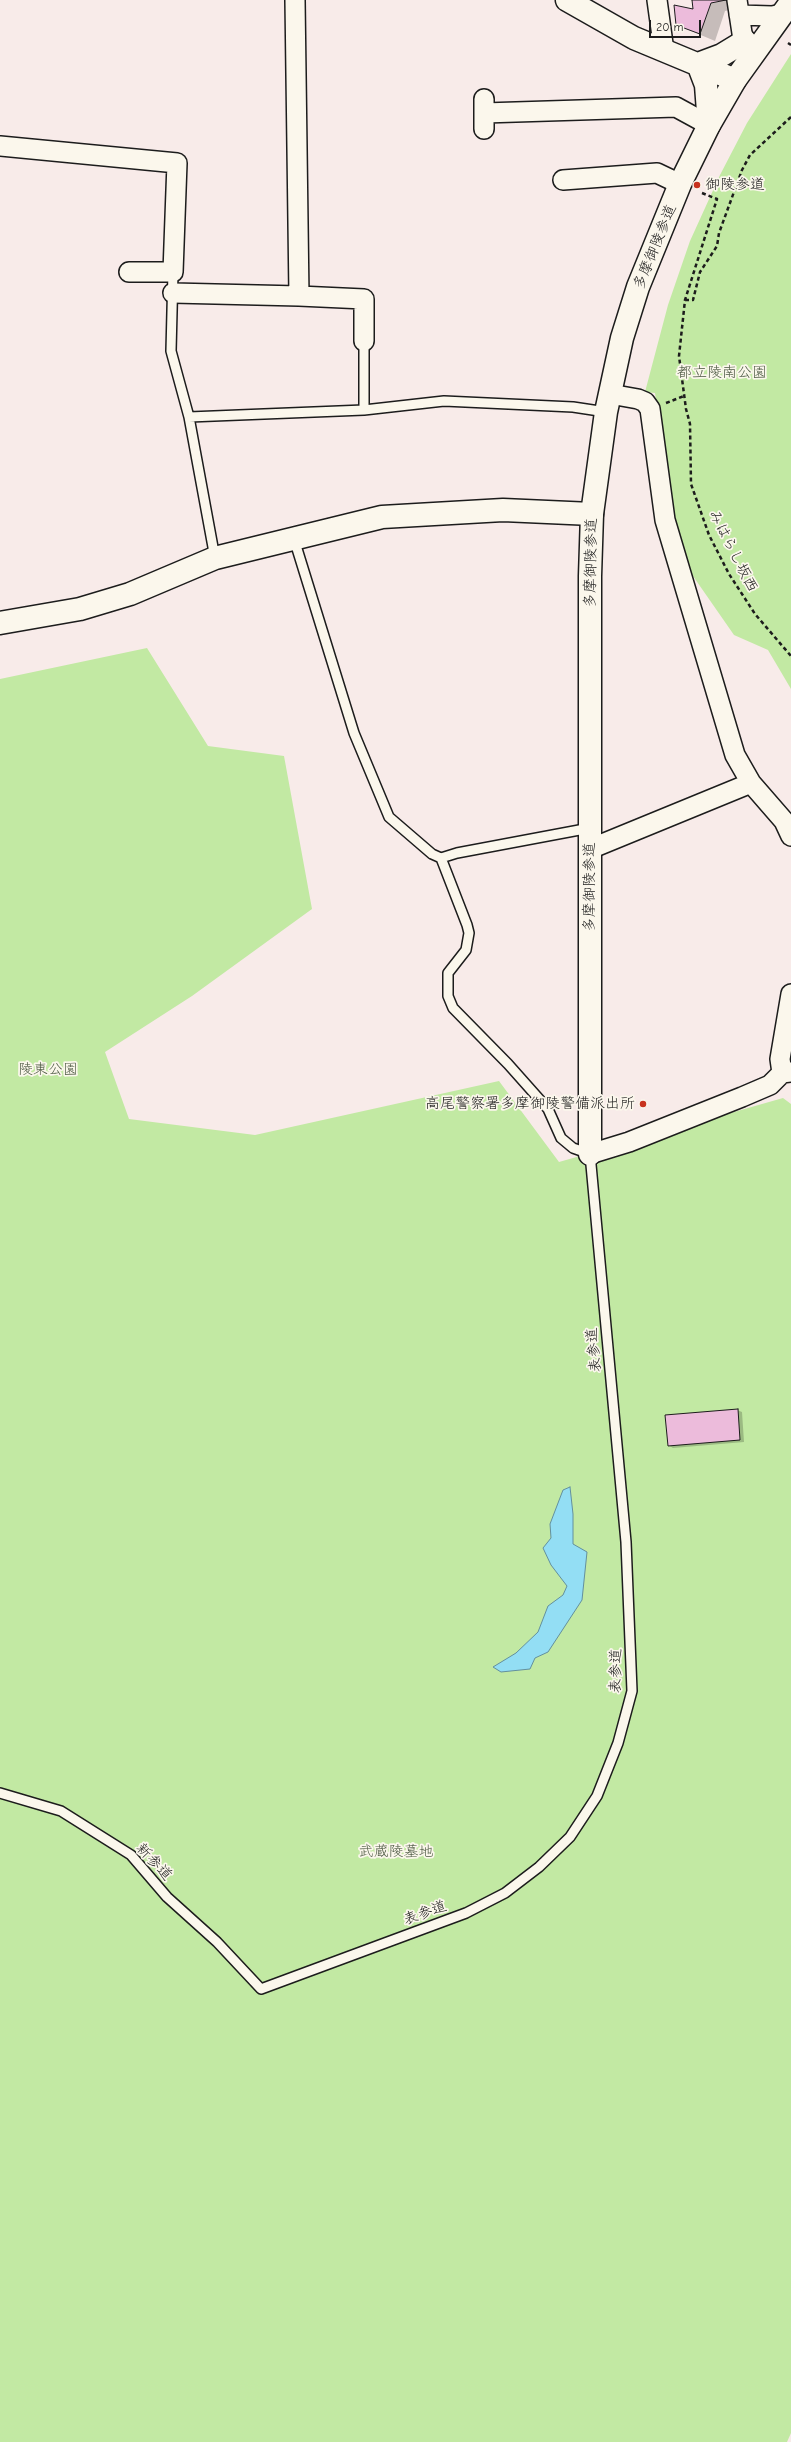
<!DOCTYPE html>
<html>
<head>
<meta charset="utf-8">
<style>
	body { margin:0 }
	#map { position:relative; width:791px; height:2442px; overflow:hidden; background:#f8ebe9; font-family:"Comic Neue",sans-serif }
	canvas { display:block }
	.scale { position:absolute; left:649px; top:20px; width:52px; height:18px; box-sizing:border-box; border:2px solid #1c1c1c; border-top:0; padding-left:5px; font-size:12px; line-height:14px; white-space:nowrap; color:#1c1c1c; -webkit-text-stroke:3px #fbf7ec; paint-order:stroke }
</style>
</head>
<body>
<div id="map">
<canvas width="791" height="2442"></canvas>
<div class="scale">20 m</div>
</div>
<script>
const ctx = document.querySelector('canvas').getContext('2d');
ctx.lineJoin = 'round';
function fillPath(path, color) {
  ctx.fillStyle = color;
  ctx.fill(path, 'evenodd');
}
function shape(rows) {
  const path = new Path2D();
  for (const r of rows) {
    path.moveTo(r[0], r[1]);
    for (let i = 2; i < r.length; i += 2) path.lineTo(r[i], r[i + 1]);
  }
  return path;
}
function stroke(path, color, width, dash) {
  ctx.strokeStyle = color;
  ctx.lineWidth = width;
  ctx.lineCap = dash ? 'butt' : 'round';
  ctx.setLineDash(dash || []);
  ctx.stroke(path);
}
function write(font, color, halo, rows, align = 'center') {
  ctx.font = font + ' "Comic Neue","Klee One",sans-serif';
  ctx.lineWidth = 3.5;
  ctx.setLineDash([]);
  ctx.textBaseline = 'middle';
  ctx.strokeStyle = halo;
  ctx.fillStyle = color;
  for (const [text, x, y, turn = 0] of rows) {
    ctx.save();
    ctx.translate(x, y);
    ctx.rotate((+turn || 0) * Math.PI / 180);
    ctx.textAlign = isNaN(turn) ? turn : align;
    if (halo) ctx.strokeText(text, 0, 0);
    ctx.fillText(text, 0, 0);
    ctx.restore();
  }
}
fillPath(shape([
	[791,54,791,689,768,650,734,635,686,566,671,515,655,393,645,392,668,305,690,241,720,175,747,123],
	[147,648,208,746,284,756,312,909,192,996,105,1052,129,1119,255,1135,499,1081,559,1162,783,1098,791,1104,791,2433,787,2442,0,2442,0,679]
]), '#c2e9a3');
const water = shape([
	[570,1487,573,1514,573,1544,587,1552,582,1600,548,1652,535,1658,530,1669,501,1672,493,1667,516,1653,538,1632,548,1606,563,1595,567,1586,551,1565,543,1548,551,1538,550,1524,563,1490,570,1487]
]);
fillPath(water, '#93def4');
stroke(water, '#63909e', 1);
fillPath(shape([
	[693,0,738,0,739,8,725,11,715,41,677,25,695,10],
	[737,1410,742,1412,744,1442,673,1448,668,1445]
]), '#0003');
const building = shape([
	[692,0,726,0,711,3,700,34,676,25,674,5,693,9,692,0],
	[738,1409,740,1440,668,1446,665,1415,738,1409]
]);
fillPath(building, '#ecbbdb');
stroke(building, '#1c1c1c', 1);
const service = shape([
	[173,272,171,351,189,417,215,558],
	[364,341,364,410],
	[189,417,364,410,444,401,573,407,606,412],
	[294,539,354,733,389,817,432,854,441,858,457,853,590,828],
	[0,1793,61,1811,131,1855,167,1897,217,1942,261,1989,466,1913,505,1893,539,1867,570,1837,597,1796,618,1743,632,1691,626,1542,590,1154,573,1148,561,1138,548,1109,508,1064,453,1008,448,996,448,973,466,950,469,933,467,925,441,858]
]);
const minor = shape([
	[295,0,299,296,364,299,364,341],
	[657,0,664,51],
	[737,0,742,33,745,41,757,47],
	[739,15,772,16,782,14],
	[484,113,676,107,709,125],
	[484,129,484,99],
	[0,146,177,163,173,272,129,272],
	[563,180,657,173,680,184],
	[173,293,299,296],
	[610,394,638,399,645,402,650,409,665,520,735,755,751,783,784,821,791,836],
	[590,849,751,783],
	[782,1073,780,1059,791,994],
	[590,1154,629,1142,742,1097,770,1085,782,1073,791,1072]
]);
const tertiary = shape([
	[567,0,634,38,735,80],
	[709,125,706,85,698,64,722,55,745,41],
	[0,623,80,609,130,594,215,558,382,517,503,510,592,514]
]);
const secondary = shape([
	[590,1154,590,576,592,514,606,412,622,338,638,287,680,184,709,125,735,80,791,2]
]);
stroke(service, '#1c1c1c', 12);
stroke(minor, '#1c1c1c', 22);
stroke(tertiary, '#1c1c1c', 25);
stroke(secondary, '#1c1c1c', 25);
stroke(shape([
	[788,43,791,45],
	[702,193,717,199,685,300,679,356,686,409,690,424,691,484,709,535,729,574,755,614,791,656],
	[685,300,693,300,700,272,717,246,719,233,742,170,750,155,791,117],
	[666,403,684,396]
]), '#1c1c1c', 2.5, [4, 3]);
stroke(service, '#fbf7ec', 9);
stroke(minor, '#fbf7ec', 19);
stroke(tertiary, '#fbf7ec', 22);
stroke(secondary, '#fbf7ec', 22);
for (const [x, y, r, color] of [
	[697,185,4,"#c8321e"],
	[643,1104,4,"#c8321e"]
]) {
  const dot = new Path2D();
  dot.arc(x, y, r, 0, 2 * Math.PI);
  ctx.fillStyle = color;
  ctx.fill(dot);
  stroke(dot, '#fbf7ec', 1.5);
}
write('15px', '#1c1c1c', '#fbf7ec', [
	["御陵参道",705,185],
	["高尾警察署多摩御陵警備派出所",635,1104,"right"]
], 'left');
write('15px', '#1c1c1c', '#fbf7ec', [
	["多摩御陵参道",655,247,-68],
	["みはらし坂西",733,551,63],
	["多摩御陵参道",591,563,-89],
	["多摩御陵参道",590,887,-90],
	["表参道",594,1350,-96],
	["表参道",616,1671,-89],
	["新参道",154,1862,47],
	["表参道",425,1913,-20]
]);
write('15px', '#4e5a44', '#fbf7ec', [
	["都立陵南公園",722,373],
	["陵東公園",48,1070],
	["武蔵陵墓地",396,1852]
]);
</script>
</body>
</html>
